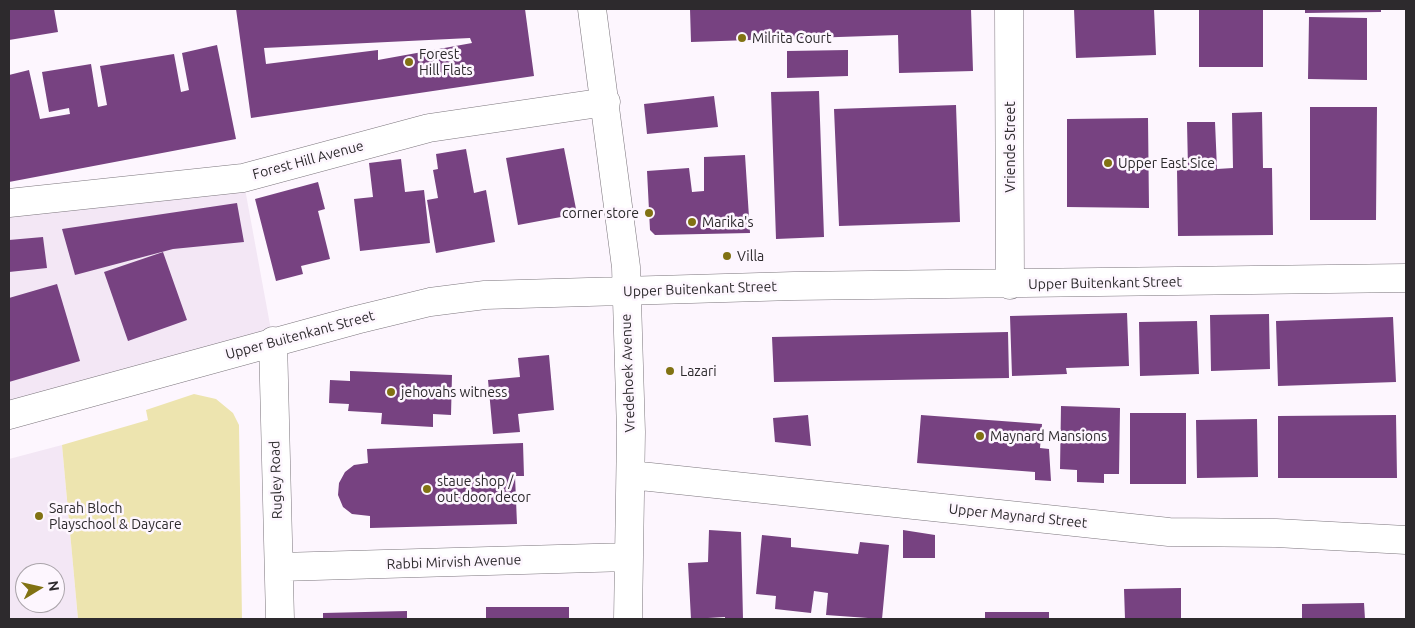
<!DOCTYPE html>
<html>
<head>
<meta charset="utf-8">
<style>
	body { margin:0 }
	#map { position:relative; width:1415px; height:628px; overflow:hidden; background:#fdf6fe; font-family:Ubuntu,sans-serif }
	canvas { display:block }
	.frame { position:absolute; inset:0; border:10px solid #2d2a2d; pointer-events:none }
	.north { position:absolute; left:15px; top:563px; width:50px; height:50px; box-sizing:border-box; background:#fdf6fe; border:1px solid #aaa4aa; border-radius:50%; rotate:81deg; font-size:14px; font-weight:700; line-height:20px; text-align:center; color:#2d2a2d }
	.north::after { content:''; display:block; margin:auto; width:18px; height:22px; background:#817213; clip-path:polygon(50% 0,100% 100%,50% 72%,0 100%) }
</style>
</head>
<body>
<div id="map">
<canvas width="1415" height="628"></canvas>
<div class="frame"></div>
<div class="north">N</div>
</div>
<script>
const ctx = document.querySelector('canvas').getContext('2d');
ctx.lineJoin = 'round';
function fillPath(path, color) {
  ctx.fillStyle = color;
  ctx.fill(path, 'evenodd');
}
function shape(rows) {
  const path = new Path2D();
  for (const r of rows) {
    path.moveTo(r[0], r[1]);
    for (let i = 2; i < r.length; i += 2) path.lineTo(r[i], r[i + 1]);
  }
  return path;
}
function stroke(path, color, width, dash) {
  ctx.strokeStyle = color;
  ctx.lineWidth = width;
  ctx.lineCap = dash ? 'butt' : 'round';
  ctx.setLineDash(dash || []);
  ctx.stroke(path);
}
function write(font, color, halo, rows, align = 'center') {
  ctx.font = font + ' Ubuntu,sans-serif';
  ctx.lineWidth = 5;
  ctx.setLineDash([]);
  ctx.textBaseline = 'middle';
  ctx.strokeStyle = halo;
  ctx.fillStyle = color;
  for (const [text, x, y, turn = 0] of rows) {
    ctx.save();
    ctx.translate(x, y);
    ctx.rotate((+turn || 0) * Math.PI / 180);
    ctx.textAlign = isNaN(turn) ? turn : align;
    if (halo) ctx.strokeText(text, 0, 0);
    ctx.fillText(text, 0, 0);
    ctx.restore();
  }
}
fillPath(shape([
	[243,178,273,341,9,415,9,203],
	[62,445,78,619,9,619,9,459],
	[25,573,55,573,55,603,25,603]
]), '#f3e7f5');
fillPath(shape([
	[194,394,216,399,233,413,239,425,242,619,78,619,62,445,148,420,146,410]
]), '#ede4af');
fillPath(shape([
	[9,9,54,9,58,32,9,40],
	[236,9,525,9,534,76,251,118],
	[470,38,472,43,378,60,378,50,266,64,264,48],
	[690,9,971,9,973,71,899,73,898,35,691,42],
	[1074,9,1154,9,1156,55,1076,58],
	[1199,9,1263,9,1263,67,1199,67],
	[1305,9,1381,9,1381,12,1305,13],
	[1309,17,1367,18,1367,80,1308,79],
	[217,45,236,139,9,182,9,75,29,70,40,119,70,114,69,108,49,112,42,72,91,64,98,107,107,105,100,66,174,54,181,92,189,90,182,53],
	[848,50,848,76,787,78,787,51],
	[819,91,824,237,776,239,771,92],
	[714,96,718,127,647,134,644,104],
	[956,105,960,222,839,226,834,109],
	[1310,107,1377,107,1376,220,1310,220],
	[1262,112,1263,168,1272,168,1273,235,1178,236,1177,169,1188,169,1187,122,1215,122,1217,169,1233,168,1232,113],
	[1148,118,1149,208,1067,207,1067,119],
	[564,148,577,214,518,225,506,158],
	[466,149,474,193,486,190,495,242,436,253,427,200,438,198,433,170,438,169,436,154],
	[745,155,750,233,655,235,650,230,647,171,689,168,692,192,704,191,704,157],
	[401,159,405,192,424,190,430,243,360,251,354,199,373,197,369,163],
	[318,182,325,209,318,211,330,259,301,266,303,274,276,281,255,199],
	[237,203,244,242,173,249,75,275,62,229],
	[43,237,47,268,9,272,9,240],
	[163,252,187,320,128,341,104,272],
	[57,284,80,361,9,382,9,298],
	[1127,313,1129,366,1066,368,1067,374,1012,376,1010,316],
	[1269,314,1270,369,1211,371,1210,315],
	[1393,317,1396,382,1278,386,1276,321],
	[1197,321,1199,374,1140,376,1139,322],
	[1008,332,1009,378,774,382,772,337],
	[549,355,554,410,518,414,520,432,493,434,488,380,520,377,518,358],
	[350,371,452,375,451,415,433,414,433,427,381,424,382,413,348,411,349,404,329,403,330,380,350,381],
	[1061,406,1120,408,1119,474,1104,474,1104,483,1077,482,1077,470,1060,469],
	[1130,413,1186,413,1186,484,1130,484],
	[808,415,811,446,775,442,773,418],
	[921,415,1042,424,1040,448,1049,449,1051,481,1035,480,1035,472,917,463],
	[1396,415,1397,478,1278,478,1278,416],
	[1257,419,1258,477,1197,478,1196,420],
	[523,443,524,476,515,476,517,524,370,528,370,516,352,514,343,507,338,495,339,483,345,472,354,465,368,463,367,449],
	[709,530,741,532,743,619,725,619,725,617,691,619,688,563,708,562],
	[903,530,935,535,935,558,903,558],
	[762,535,791,538,791,547,858,554,860,542,889,545,882,619,826,615,828,593,814,591,811,613,775,609,776,596,756,594],
	[1181,588,1181,619,1125,619,1124,589],
	[1364,603,1365,619,1302,619,1302,604],
	[486,607,569,607,569,619,486,619],
	[407,611,407,619,323,619,323,613],
	[985,612,1049,612,1049,619,985,619]
]), '#774281');
const minor = shape([
	[592,9,626,267,631,432,628,619],
	[1009,9,1010,285],
	[9,203,243,178,429,128,606,102],
	[273,341,280,619],
	[9,415,356,320,430,302,485,295,794,286,1406,278],
	[631,475,1169,532,1276,533,1406,540],
	[280,567,628,557]
]);
stroke(minor, '#7c767d', 29);
stroke(minor, '#fff', 28);
for (const [x, y, r, color] of [
	[742,38,5,"#817213"],
	[409,62,5,"#817213"],
	[1108,163,5,"#817213"],
	[649,213,5,"#817213"],
	[692,222,5,"#817213"],
	[727,256,5,"#817213"],
	[670,371,5,"#817213"],
	[391,392,5,"#817213"],
	[980,436,5,"#817213"],
	[427,489,5,"#817213"],
	[39,516,5,"#817213"]
]) {
  const dot = new Path2D();
  dot.arc(x, y, r, 0, 2 * Math.PI);
  ctx.fillStyle = color;
  ctx.fill(dot);
  stroke(dot, '#fdf6fe', 2);
}
write('14px', '#2d2a2d', '#fdf6fe', [
	["Milrita Court",752,38],
	["Forest",419,54],
	["Hill Flats",419,70],
	["Upper East Sice",1118,163],
	["corner store",639,213,"right"],
	["Marika's",702,222],
	["Villa",737,256],
	["Lazari",680,371],
	["jehovahs witness",401,392],
	["Maynard Mansions",990,436],
	["staue shop /",437,481],
	["out door decor",437,497],
	["Sarah Bloch",49,508],
	["Playschool & Daycare",49,524]
], 'left');
write('14px', '#2d2a2d', '#fdf6fe', [
	["Vriende Street",1010,147,-90],
	["Forest Hill Avenue",308,160,-15],
	["Upper Buitenkant Street",1105,283,-1],
	["Upper Buitenkant Street",700,289,-2],
	["Upper Buitenkant Street",300,335,-15],
	["Vredehoek Avenue",628,373,-92],
	["Rugley Road",276,480,-92],
	["Upper Maynard Street",1018,516,6],
	["Rabbi Mirvish Avenue",454,562,-2]
]);
</script>
</body>
</html>
